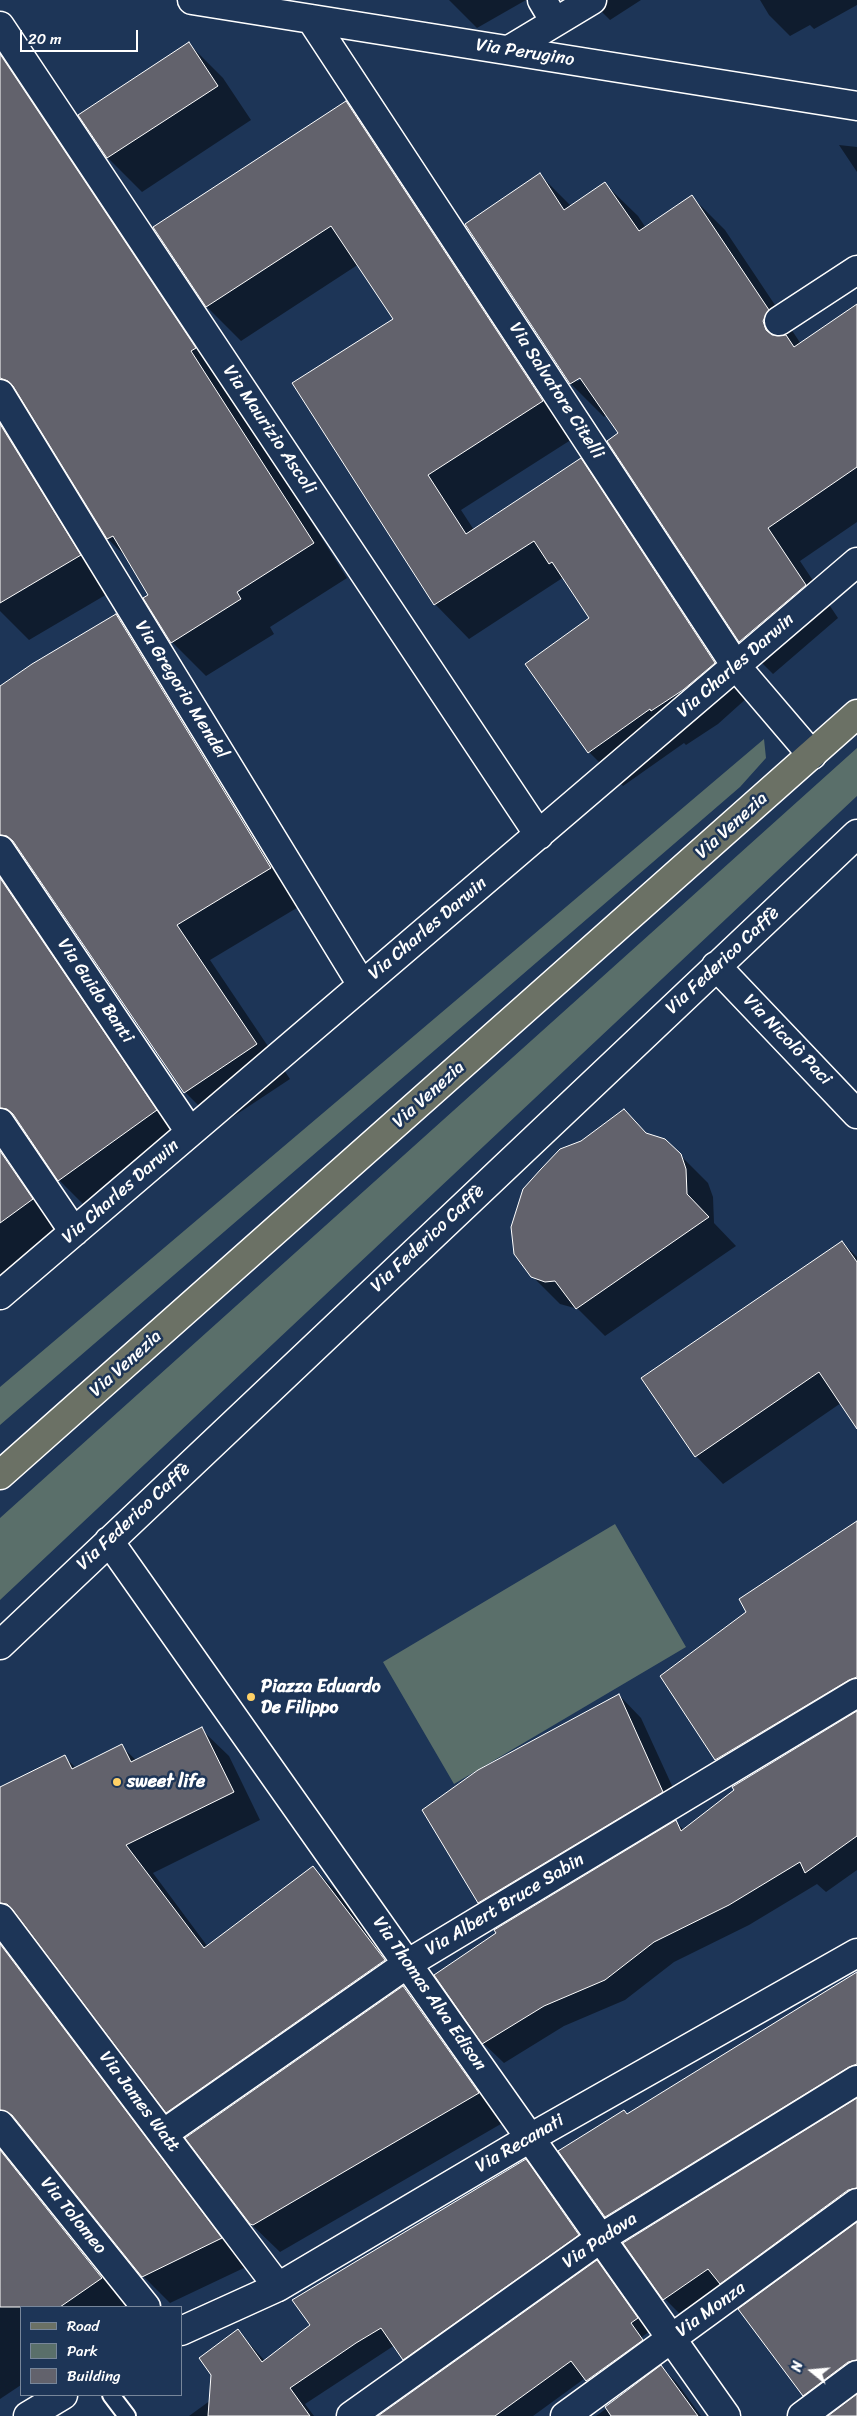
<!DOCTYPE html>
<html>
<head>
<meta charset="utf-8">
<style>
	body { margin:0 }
	#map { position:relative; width:857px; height:2416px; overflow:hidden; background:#1d3557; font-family:Sriracha,sans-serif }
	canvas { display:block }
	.legend { position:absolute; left:20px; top:2306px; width:162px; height:90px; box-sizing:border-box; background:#1d3557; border:1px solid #77869a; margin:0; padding:6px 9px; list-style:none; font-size:15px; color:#fff }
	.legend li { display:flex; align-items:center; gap:10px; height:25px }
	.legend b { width:25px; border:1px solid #77869a }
	.north { position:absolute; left:787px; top:2346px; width:50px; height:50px; -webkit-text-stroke:4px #1d3557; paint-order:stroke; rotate:287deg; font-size:14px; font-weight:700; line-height:20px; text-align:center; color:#fff }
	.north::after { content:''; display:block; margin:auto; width:18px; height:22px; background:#fff; clip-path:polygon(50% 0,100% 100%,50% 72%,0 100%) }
	.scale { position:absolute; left:20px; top:30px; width:118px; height:22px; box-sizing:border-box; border:2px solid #fff; border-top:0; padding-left:6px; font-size:15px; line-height:18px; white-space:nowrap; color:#fff; -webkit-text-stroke:4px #1d3557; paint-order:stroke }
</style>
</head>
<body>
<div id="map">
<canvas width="857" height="2416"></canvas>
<ul class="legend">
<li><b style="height:6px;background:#6b7165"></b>Road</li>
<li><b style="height:14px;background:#5a6f6a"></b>Park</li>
<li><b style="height:14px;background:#62626c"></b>Building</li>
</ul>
<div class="north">N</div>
<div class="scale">20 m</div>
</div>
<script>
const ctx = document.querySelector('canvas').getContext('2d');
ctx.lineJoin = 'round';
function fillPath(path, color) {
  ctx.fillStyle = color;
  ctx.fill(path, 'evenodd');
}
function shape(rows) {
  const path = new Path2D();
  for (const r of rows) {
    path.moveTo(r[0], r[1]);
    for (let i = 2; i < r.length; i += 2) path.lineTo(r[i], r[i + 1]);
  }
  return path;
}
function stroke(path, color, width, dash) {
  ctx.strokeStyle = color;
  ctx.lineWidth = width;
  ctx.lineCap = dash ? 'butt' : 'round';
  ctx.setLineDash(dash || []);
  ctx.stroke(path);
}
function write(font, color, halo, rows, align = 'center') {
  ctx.font = font + ' Sriracha,sans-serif';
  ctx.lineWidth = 5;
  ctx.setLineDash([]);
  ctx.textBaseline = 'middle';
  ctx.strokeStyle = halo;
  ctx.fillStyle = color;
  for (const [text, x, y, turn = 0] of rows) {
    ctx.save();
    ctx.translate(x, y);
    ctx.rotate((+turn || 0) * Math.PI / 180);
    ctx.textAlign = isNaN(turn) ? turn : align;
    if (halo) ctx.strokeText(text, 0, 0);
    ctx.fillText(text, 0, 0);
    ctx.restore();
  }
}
fillPath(shape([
	[764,739,766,758,740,787,0,1425,0,1387],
	[857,748,857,796,0,1600,0,1518],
	[615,1524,686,1647,454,1784,383,1662]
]), '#5a6f6a');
fillPath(shape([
	[449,0,526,0,477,28],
	[590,0,641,0,610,20],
	[760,0,857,0,857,5,814,29,810,25,790,36,769,15],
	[0,32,347,578,270,627,274,634,206,676,172,642,149,595,127,558,108,539,31,413,26,415,114,590,29,640,0,611],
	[189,44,223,78,251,120,142,192,108,158,80,115],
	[346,103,380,137,577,436,461,510,474,530,580,459,614,494,748,697,718,724,686,745,684,743,623,786,589,752,591,618,564,577,469,639,435,604,294,384,395,319,359,264,241,341,207,307,155,228],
	[839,145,857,147,857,172],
	[540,175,571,206,605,184,638,216,646,228,692,197,725,230,801,344,857,306,857,522,800,561,838,618,773,674,740,641,608,441,620,433,607,414,604,417,571,384,466,225],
	[586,375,577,382,577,379],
	[116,615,150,649,305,903,210,960,290,1079,219,1126,185,1092,0,819,0,688],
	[0,909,103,1017,190,1145,93,1214,59,1180,0,1089],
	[624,1110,648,1135,680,1155,708,1183,713,1197,714,1223,736,1246,605,1336,578,1309,560,1304,532,1276,582,1142],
	[0,1150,28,1178,66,1234,0,1292],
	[842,1242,857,1257,857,1426,841,1403,723,1484,696,1456],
	[857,1522,857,1707,736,1780,716,1760,662,1676,747,1613],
	[619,1695,641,1718,685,1814,674,1820,684,1830,857,1713,857,1870,826,1892,817,1884,749,1925,674,1962,625,2000,564,2026,504,2063,483,2043,497,1934,502,1926,479,1902],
	[201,1729,229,1756,260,1820,153,1873,208,1947,313,1868,341,1895,412,1988,407,1991,431,2015,506,2121,280,2252,251,2224,191,2135,167,2112,30,1930,18,1933,248,2266,170,2303,143,2276,31,2137,25,2137,129,2306,21,2307,21,2385,0,2399,0,1788,64,1756,76,1768,121,1746,137,1761],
	[857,1973,857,2089,623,2234,606,2216,628,2115],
	[857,2100,857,2194,689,2311,686,2308,679,2313,662,2296],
	[525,2161,541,2177,594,2251,420,2375,395,2345,305,2404,314,2416,189,2416,211,2400,238,2331,265,2361],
	[857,2224,857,2385,821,2412,804,2395],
	[597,2262,613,2278,650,2331,533,2416,380,2416],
	[662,2368,677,2383,701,2416,596,2416]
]), '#0007');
const building = shape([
	[189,42,218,86,107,158,78,115,189,42],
	[0,54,196,348,191,351,314,543,237,592,241,599,171,643,143,598,148,595,113,536,107,539,13,386,8,381,0,378,0,54],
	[346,101,543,401,428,475,466,534,581,458,715,663,683,690,651,711,650,709,588,753,525,664,589,618,552,562,549,564,534,541,434,605,292,383,393,319,331,226,206,307,153,227,346,101],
	[540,173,564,210,605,182,639,231,692,195,769,310,763,321,766,330,772,335,786,335,794,347,857,304,857,467,768,528,806,585,739,642,607,441,618,433,580,378,570,384,465,224,540,173],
	[0,424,81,555,0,603,0,424],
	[116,614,271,868,177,925,257,1044,184,1093,13,841,7,836,0,835,0,686,32,664,116,614],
	[0,878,157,1110,58,1181,13,1114,7,1109,0,1108,0,878],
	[624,1109,646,1133,665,1139,681,1154,686,1169,687,1194,709,1217,576,1309,555,1281,545,1282,531,1277,514,1254,511,1227,523,1189,541,1169,560,1149,581,1141,624,1109],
	[0,1151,33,1199,0,1223,0,1151],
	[842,1241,857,1262,857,1429,819,1372,695,1457,641,1378,842,1241],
	[857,1521,857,1677,849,1680,715,1760,660,1676,746,1612,739,1599,857,1521],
	[619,1694,663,1792,478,1903,422,1810,478,1770,619,1694],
	[857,1711,857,1836,805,1873,800,1862,729,1905,654,1942,605,1980,544,2006,482,2044,434,1975,496,1933,494,1930,676,1820,681,1831,734,1790,732,1787,857,1711],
	[202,1727,234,1792,126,1845,204,1948,313,1866,385,1960,166,2113,12,1909,7,1904,0,1903,0,1787,65,1755,72,1769,122,1744,131,1762,202,1727],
	[0,1944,222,2238,142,2277,12,2115,0,2110,0,1944],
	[857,1972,857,2064,849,2067,605,2217,558,2151,624,2110,627,2114,857,1972],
	[403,1986,479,2093,253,2225,250,2224,185,2138,403,1986],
	[857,2098,857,2188,848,2190,720,2284,708,2269,663,2300,623,2243,857,2098],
	[0,2150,102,2278,60,2307,0,2307,0,2150],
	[526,2159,579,2235,403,2360,381,2328,356,2343,290,2388,310,2416,208,2416,211,2375,199,2358,238,2329,262,2362,310,2325,292,2300,526,2159],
	[857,2222,857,2360,848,2362,803,2396,738,2309,857,2222],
	[597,2260,638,2318,631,2323,643,2340,586,2381,571,2361,495,2416,378,2416,597,2260],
	[661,2365,698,2416,611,2416,605,2407,661,2365],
	[857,2394,857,2416,828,2416,857,2394]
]);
fillPath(building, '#62626c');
stroke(building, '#fff', 1);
const service = shape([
	[111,2395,127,2416]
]);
const minor = shape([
	[192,0,857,106],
	[542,0,555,22],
	[311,19,736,666,812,755],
	[0,26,539,835],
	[509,50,592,0],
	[779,321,857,270],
	[0,394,362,985],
	[0,850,190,1132],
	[716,966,857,1114],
	[0,1123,74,1232],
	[0,1295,857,562],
	[109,1541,726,2416],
	[0,1645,857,834],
	[0,1918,278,2287],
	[0,2125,146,2307],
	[163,2134,407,1964,857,1693],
	[181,2331,278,2287,530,2138,857,1953],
	[28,2416,63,2395],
	[351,2416,601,2238,857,2080],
	[565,2416,857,2203],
	[802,2416,857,2375]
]);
const primary = shape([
	[0,1475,857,714]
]);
stroke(service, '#fff', 20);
stroke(minor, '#fff', 31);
stroke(primary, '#fff', 31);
stroke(service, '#1d3557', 16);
stroke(minor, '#1d3557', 28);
stroke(primary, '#6b7165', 28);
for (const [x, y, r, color] of [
	[251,1697,5,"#ffd166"],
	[117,1782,5,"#ffd166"]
]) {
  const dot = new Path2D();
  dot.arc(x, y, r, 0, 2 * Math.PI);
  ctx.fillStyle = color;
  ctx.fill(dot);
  stroke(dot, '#1d3557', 2);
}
write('18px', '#fff', '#1d3557', [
	["Via Perugino",525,53,9],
	["Via Salvatore Citelli",556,391,57],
	["Via Maurizio Ascoli",269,430,56],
	["Via Charles Darwin",736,666,-41],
	["Via Gregorio Mendel",181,690,58],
	["Via Venezia",732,826,-42],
	["Via Charles Darwin",428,929,-40],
	["Via Federico Caffè",723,961,-43],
	["Via Guido Banti",95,991,56],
	["Via Nicolò Paci",787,1040,46],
	["Via Venezia",429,1095,-42],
	["Via Charles Darwin",121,1192,-41],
	["Via Federico Caffè",428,1239,-43],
	["Via Venezia",126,1364,-42],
	["Via Federico Caffè",134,1517,-43],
	["Via Albert Bruce Sabin",505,1905,-31],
	["Via Thomas Alva Edison",429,1994,55],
	["Via James Watt",139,2102,53],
	["Via Recanati",520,2144,-30],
	["Via Tolomeo",73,2216,51],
	["Via Padova",600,2241,-34],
	["Via Monza",711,2310,-36]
]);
write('bold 18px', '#fff', '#1d3557', [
	["Piazza Eduardo",261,1687],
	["De Filippo",261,1708],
	["sweet life",127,1782]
], 'left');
</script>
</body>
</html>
